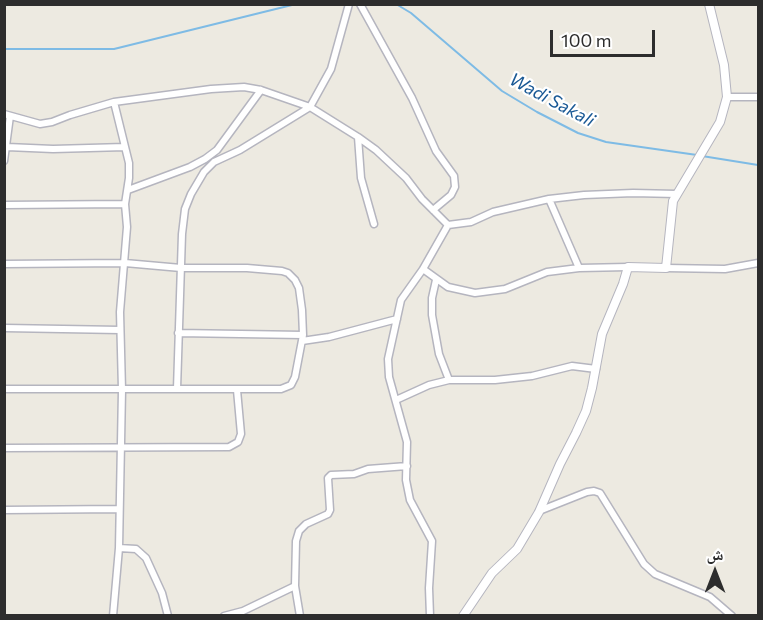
<!DOCTYPE html>
<html>
<head>
<meta charset="utf-8">
<style>
	body { margin:0 }
	#map { position:relative; width:763px; height:620px; overflow:hidden; background:#edeae1; font-family:Commissioner,"Noto Naskh Arabic",sans-serif }
	canvas { display:block }
	.frame { position:absolute; inset:0; border:6px solid #2d2d2d; pointer-events:none }
	.north { position:absolute; left:685px; top:542px; width:60px; height:60px; -webkit-text-stroke:4px #fff; paint-order:stroke; rotate:0deg; font-size:16px; font-weight:700; line-height:24px; text-align:center; color:#2d2d2d }
	.north::after { content:''; display:block; margin:auto; width:21px; height:27px; background:#2d2d2d; clip-path:polygon(50% 0,100% 100%,50% 72%,0 100%) }
	.scale { position:absolute; left:550px; top:30px; width:105px; height:27px; box-sizing:border-box; border:3px solid #2d2d2d; border-top:0; padding-left:8px; font-size:18px; line-height:21px; white-space:nowrap; color:#2d2d2d; -webkit-text-stroke:4px #fff; paint-order:stroke }
</style>
</head>
<body>
<div id="map">
<canvas width="763" height="620"></canvas>
<div class="frame"></div>
<div class="north">ش</div>
<div class="scale">100 m</div>
</div>
<script>
const ctx = document.querySelector('canvas').getContext('2d');
ctx.lineJoin = 'round';
function shape(rows) {
  const path = new Path2D();
  for (const r of rows) {
    path.moveTo(r[0], r[1]);
    for (let i = 2; i < r.length; i += 2) path.lineTo(r[i], r[i + 1]);
  }
  return path;
}
function stroke(path, color, width, dash) {
  ctx.strokeStyle = color;
  ctx.lineWidth = width;
  ctx.lineCap = dash ? 'butt' : 'round';
  ctx.setLineDash(dash || []);
  ctx.stroke(path);
}
function write(font, color, halo, rows, align = 'center') {
  ctx.font = font + ' Commissioner,sans-serif';
  ctx.lineWidth = 4.5;
  ctx.setLineDash([]);
  ctx.textBaseline = 'middle';
  ctx.strokeStyle = halo;
  ctx.fillStyle = color;
  for (const [text, x, y, turn = 0] of rows) {
    ctx.save();
    ctx.translate(x, y);
    ctx.rotate((+turn || 0) * Math.PI / 180);
    ctx.textAlign = isNaN(turn) ? turn : align;
    if (halo) ctx.strokeText(text, 0, 0);
    ctx.fillText(text, 0, 0);
    ctx.restore();
  }
}
stroke(shape([
	[396,4,411,13,502,91,537,112,578,133,606,142,697,155],
	[4,49,114,49,296,4],
	[702,156,758,165]
]), '#7ebbe5', 2);
const minor = shape([
	[360,4,412,98,436,151,454,176,455,187,451,195,433,210],
	[727,97,758,97],
	[4,114,40,124,52,122,70,115,114,102,211,89,244,87,261,90,310,107,358,137,376,150,406,178,422,199,448,225],
	[358,137,361,178,374,224],
	[7,147,53,149,125,147],
	[4,161,10,116],
	[128,190,190,167,205,159,217,150,261,90],
	[549,199,579,268],
	[4,205,125,204],
	[448,225,471,222,493,212,549,199,584,195,633,193,677,194],
	[4,264,125,263,181,268,247,268,282,271,288,273,295,280,299,288,302,310,303,335,295,377,291,385,281,389,4,389],
	[666,268,725,269,758,263],
	[423,269,448,287,475,293,505,289,547,272,579,268,628,267],
	[436,280,432,298,432,315,439,354,449,380],
	[5,328,120,330],
	[178,333,303,335],
	[302,341,329,337,397,319],
	[177,389,182,234,185,209,191,194,204,172,214,162,240,150,310,107,331,69,349,4],
	[396,400,429,385,449,380,495,380,532,376,572,366,596,369],
	[4,448,229,447,238,442,241,434,237,390],
	[4,510,119,509],
	[539,511,587,492,594,491,600,493,644,564,655,574,710,597,732,616],
	[119,548,136,549,146,558,162,593,168,616],
	[113,616,119,548,122,390,120,312,127,227,125,204,129,178,129,163,114,102],
	[224,616,243,611,295,586],
	[300,616,295,586,296,541,299,531,306,524,328,514,330,510,328,478,331,475,354,474,368,469,407,466],
	[430,616,429,588,432,541,410,500,406,480,407,442,389,377,388,359,401,300,423,269,448,225]
]);
const tertiary = shape([
	[463,616,492,573,517,549,539,512,560,464,576,433,586,411,592,388,602,334,623,284,628,267,666,268,673,201,720,122,727,97,724,65,709,4]
]);
stroke(minor, '#b5b5bf', 9);
stroke(tertiary, '#b5b5bf', 10);
stroke(minor, '#fff', 6);
stroke(tertiary, '#fff', 8);
write('italic 18px', '#1a5995', '#fff', [
	["Wadi Sakali",552,100,28]
]);
</script>
</body>
</html>
